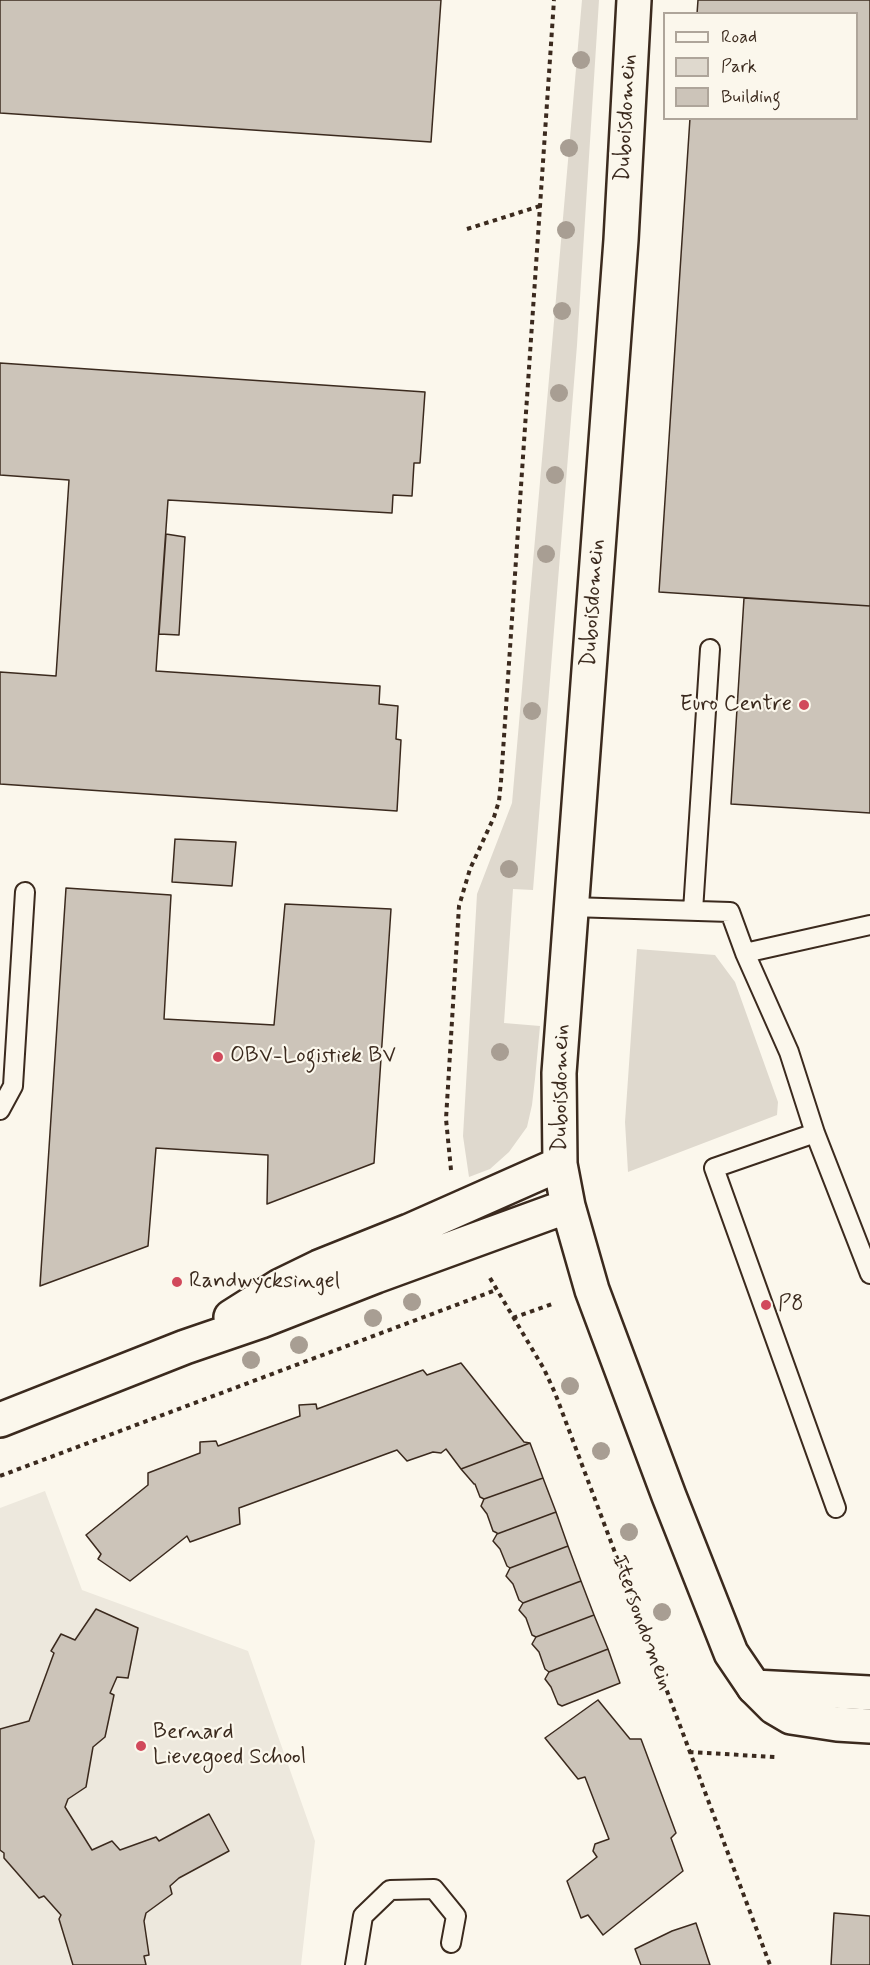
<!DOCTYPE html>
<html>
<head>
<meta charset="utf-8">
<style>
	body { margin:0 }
	#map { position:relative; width:870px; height:1965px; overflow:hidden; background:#fbf7ec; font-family:Mynerve,sans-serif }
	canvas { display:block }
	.legend { position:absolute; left:663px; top:12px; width:195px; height:108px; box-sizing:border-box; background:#fbf7ec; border:2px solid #aea59a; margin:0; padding:8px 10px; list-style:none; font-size:18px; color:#3b2a1e }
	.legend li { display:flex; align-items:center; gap:12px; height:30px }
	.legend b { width:30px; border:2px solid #aea59a }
</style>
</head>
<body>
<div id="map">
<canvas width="870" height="1965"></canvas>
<ul class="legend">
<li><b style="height:8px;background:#fbf7ec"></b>Road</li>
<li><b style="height:16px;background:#dfd9ce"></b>Park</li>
<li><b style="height:16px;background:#ccc4b9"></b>Building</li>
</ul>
</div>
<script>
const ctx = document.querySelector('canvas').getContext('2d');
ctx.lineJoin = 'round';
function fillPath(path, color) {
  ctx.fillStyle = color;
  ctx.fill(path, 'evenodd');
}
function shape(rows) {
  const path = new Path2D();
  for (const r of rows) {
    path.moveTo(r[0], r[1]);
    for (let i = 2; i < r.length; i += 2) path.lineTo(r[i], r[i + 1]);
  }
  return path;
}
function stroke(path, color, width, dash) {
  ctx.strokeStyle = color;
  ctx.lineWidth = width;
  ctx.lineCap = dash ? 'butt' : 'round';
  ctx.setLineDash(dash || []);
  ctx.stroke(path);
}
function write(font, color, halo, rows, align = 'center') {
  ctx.font = font + ' Mynerve,sans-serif';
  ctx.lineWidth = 4.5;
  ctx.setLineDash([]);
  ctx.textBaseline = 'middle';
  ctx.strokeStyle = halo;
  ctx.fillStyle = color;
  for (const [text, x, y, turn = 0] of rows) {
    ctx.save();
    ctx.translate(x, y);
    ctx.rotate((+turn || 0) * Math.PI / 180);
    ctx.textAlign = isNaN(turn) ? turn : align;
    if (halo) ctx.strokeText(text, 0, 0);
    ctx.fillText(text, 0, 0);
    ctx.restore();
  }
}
fillPath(shape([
	[45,1491,82,1590,248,1651,315,1841,301,1965,0,1965,0,1508]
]), '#ede8dd');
fillPath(shape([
	[582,0,599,0,577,345,533,890,513,889,504,1023,540,1026,535,1079,532,1105,527,1127,509,1152,490,1169,469,1177,463,1136,477,894,512,803],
	[637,949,715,955,735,982,778,1102,777,1115,628,1172,625,1122]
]), '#dfd9ce');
const building = shape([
	[0,0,441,0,431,142,0,113,0,0],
	[698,0,870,0,870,606,659,592,690,118,856,118,856,14,697,14,698,0],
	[0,363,425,392,420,463,414,463,412,496,393,495,392,513,168,500,156,671,380,686,379,704,398,706,396,739,401,740,397,811,0,784,0,672,56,676,69,480,0,475,0,363],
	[166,534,185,537,179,635,159,634,166,534],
	[744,598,870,606,870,813,731,804,744,598],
	[175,839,236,842,232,886,172,882,175,839],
	[66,888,171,895,164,1019,274,1025,285,904,391,909,374,1163,267,1204,268,1155,156,1148,148,1246,40,1286,66,888],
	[461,1363,524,1442,530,1443,461,1469,446,1449,441,1453,433,1452,407,1461,397,1450,239,1508,240,1524,190,1542,187,1536,130,1581,98,1559,101,1554,86,1535,148,1485,148,1473,200,1453,200,1442,216,1441,218,1446,300,1416,299,1405,316,1404,317,1409,423,1370,427,1375,461,1363],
	[530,1443,543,1478,484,1499,480,1497,475,1484,474,1484,461,1469,530,1443],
	[543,1478,556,1512,497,1534,497,1533,493,1531,487,1514,481,1506,484,1499,543,1478],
	[556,1512,568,1546,510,1568,507,1566,500,1549,493,1541,497,1534,556,1512],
	[568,1546,581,1581,523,1603,519,1600,513,1584,506,1576,510,1568,568,1546],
	[581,1581,594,1615,536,1637,532,1635,526,1618,519,1610,523,1603,581,1581],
	[96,1609,138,1628,128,1678,117,1677,110,1693,114,1695,105,1737,93,1747,86,1787,68,1799,65,1807,92,1850,112,1841,120,1850,156,1837,159,1841,209,1814,229,1851,179,1878,170,1886,172,1894,146,1913,144,1921,149,1955,144,1956,146,1965,73,1965,59,1919,61,1915,44,1896,39,1898,4,1858,4,1853,0,1850,0,1729,29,1721,54,1653,51,1651,61,1634,75,1640,96,1609],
	[594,1615,608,1649,549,1672,545,1669,539,1652,532,1644,536,1637,594,1615],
	[608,1649,620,1683,562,1706,558,1704,551,1687,545,1679,549,1672,608,1649],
	[598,1700,630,1739,641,1739,676,1833,671,1838,683,1871,603,1935,588,1915,581,1918,567,1881,597,1857,593,1851,595,1844,609,1839,585,1777,578,1779,545,1738,598,1700],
	[834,1913,870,1916,870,1965,831,1965,834,1913],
	[696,1923,710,1965,641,1965,635,1949,672,1931,696,1923]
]);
fillPath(building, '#ccc4b9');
stroke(building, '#3b2a1e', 1.5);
const service = shape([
	[571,907,730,912,745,953,789,1052,815,1133,870,1274],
	[693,911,710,649],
	[745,953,870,925],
	[0,1110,13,1086,25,892],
	[815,1133,714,1168,836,1508],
	[355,1965,363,1916,390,1890,434,1889,456,1916,451,1943]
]);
const minor = shape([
	[754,1687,774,1707,791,1717,837,1724,870,1726]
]);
const tertiary = shape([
	[634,0,621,240,559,1073,560,1164,568,1206,592,1290,669,1496,731,1653,754,1687,870,1693],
	[231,1317,280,1286,319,1267,409,1231,560,1164],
	[0,1420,185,1347,261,1321,376,1276,568,1206]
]);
stroke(service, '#3b2a1e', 22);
stroke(minor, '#3b2a1e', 38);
stroke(tertiary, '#3b2a1e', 38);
stroke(shape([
	[467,229,540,206],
	[451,1170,446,1119,459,906,470,869,494,817,499,801,501,781,554,0],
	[490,1278,544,1369,555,1393,770,1965],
	[513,1318,555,1303],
	[0,1476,496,1290],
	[689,1752,775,1757]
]), '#3b2a1e', 4, [4.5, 4.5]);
stroke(service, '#fbf7ec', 18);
stroke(minor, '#fbf7ec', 33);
stroke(tertiary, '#fbf7ec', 33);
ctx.fillStyle = '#a89e93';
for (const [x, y] of [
	[581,60],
	[569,148],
	[566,230],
	[562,311],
	[559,393],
	[555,475],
	[546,554],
	[532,711],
	[509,869],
	[500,1052],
	[412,1302],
	[373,1318],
	[299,1345],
	[251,1360],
	[570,1386],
	[601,1451],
	[629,1532],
	[662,1612]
]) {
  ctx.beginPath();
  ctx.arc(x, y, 9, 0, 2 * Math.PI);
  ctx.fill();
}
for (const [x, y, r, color] of [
	[804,705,6,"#d1495b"],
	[218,1057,6,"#d1495b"],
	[177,1282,6,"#d1495b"],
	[766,1305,6,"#d1495b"],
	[141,1746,6,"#d1495b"]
]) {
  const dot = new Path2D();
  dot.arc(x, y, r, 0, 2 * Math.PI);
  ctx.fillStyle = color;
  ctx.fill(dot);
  stroke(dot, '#fbf7ec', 2);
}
write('22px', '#3b2a1e', '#fbf7ec', [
	["Duboisdomein",627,118,-87],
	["Duboisdomein",594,603,-86],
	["Duboisdomein",562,1088,-89],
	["Itersondomein",641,1623,70]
]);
write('22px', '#3b2a1e', '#fbf7ec', [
	["Euro Centre",792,705,"right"],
	["OBV-Logistiek BV",230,1057],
	["Randwycksingel",189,1282],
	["P8",778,1305],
	["Bernard",153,1733],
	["Lievegoed School",153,1758]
], 'left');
</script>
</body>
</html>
